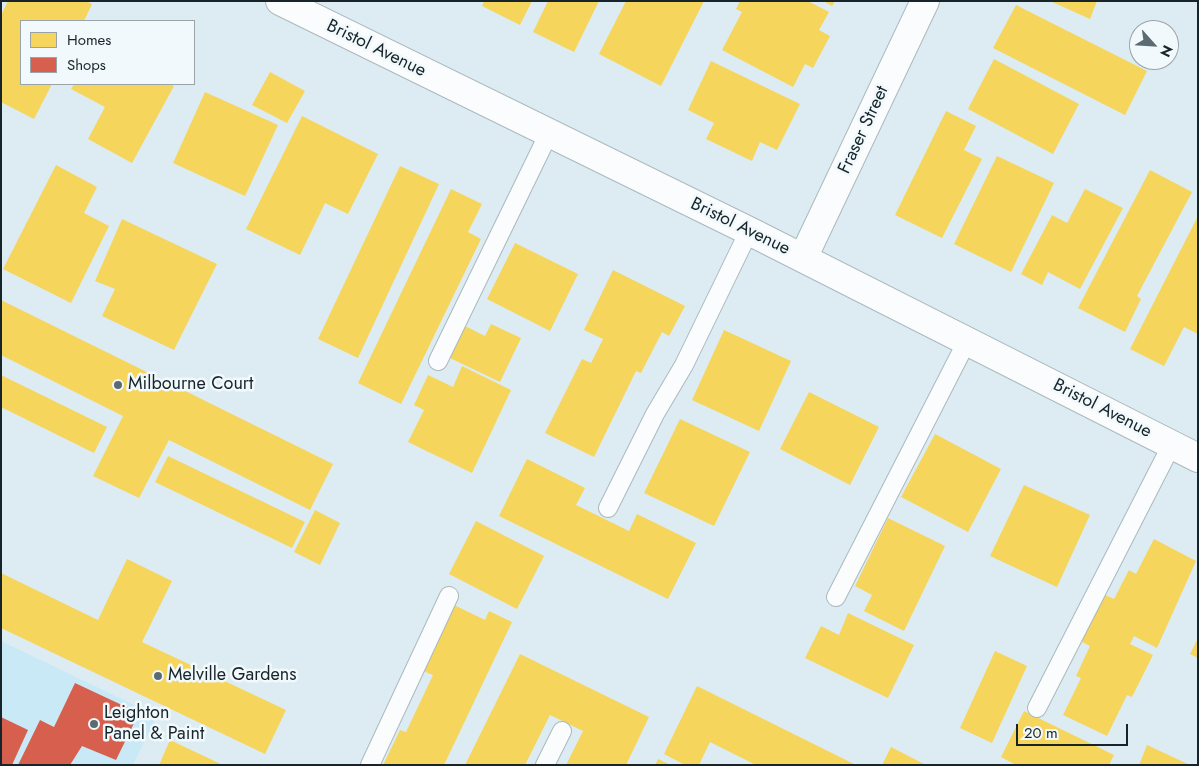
<!DOCTYPE html>
<html>
<head>
<meta charset="utf-8">
<style>
	body { margin:0 }
	#map { position:relative; width:1199px; height:766px; overflow:hidden; background:#dcecf2; font-family:Jost,sans-serif }
	canvas { display:block }
	.frame { position:absolute; inset:0; border:2px solid #17252b; pointer-events:none }
	.legend { position:absolute; left:20px; top:20px; width:175px; height:65px; box-sizing:border-box; background:#f1f9fc; border:1px solid #9aa4a8; margin:0; padding:6px 9px; list-style:none; font-size:15px; color:#17252b }
	.legend li { display:flex; align-items:center; gap:10px; height:25px }
	.legend b { width:25px; border:1px solid #9aa4a8 }
	.north { position:absolute; left:1129px; top:20px; width:50px; height:50px; box-sizing:border-box; background:#f1f9fc; border:1px solid #9aa4a8; border-radius:50%; rotate:116deg; font-size:14px; font-weight:700; line-height:20px; text-align:center; color:#17252b }
	.north::after { content:''; display:block; margin:auto; width:18px; height:22px; background:#5c6b71; clip-path:polygon(50% 0,100% 100%,50% 72%,0 100%) }
	.scale { position:absolute; left:1016px; top:724px; width:112px; height:22px; box-sizing:border-box; border:2px solid #17252b; border-top:0; padding-left:6px; font-size:15px; line-height:18px; white-space:nowrap; color:#17252b; -webkit-text-stroke:4px #f1f9fc; paint-order:stroke }
</style>
</head>
<body>
<div id="map">
<canvas width="1199" height="766"></canvas>
<div class="frame"></div>
<ul class="legend">
<li><b style="height:14px;background:#f6d55c"></b>Homes</li>
<li><b style="height:14px;background:#d6604d"></b>Shops</li>
</ul>
<div class="north">N</div>
<div class="scale">20 m</div>
</div>
<script>
const ctx = document.querySelector('canvas').getContext('2d');
ctx.lineJoin = 'round';
function fillPath(path, color) {
  ctx.fillStyle = color;
  ctx.fill(path, 'evenodd');
}
function shape(rows) {
  const path = new Path2D();
  for (const r of rows) {
    path.moveTo(r[0], r[1]);
    for (let i = 2; i < r.length; i += 2) path.lineTo(r[i], r[i + 1]);
  }
  return path;
}
function stroke(path, color, width, dash) {
  ctx.strokeStyle = color;
  ctx.lineWidth = width;
  ctx.lineCap = dash ? 'butt' : 'round';
  ctx.setLineDash(dash || []);
  ctx.stroke(path);
}
function write(font, color, halo, rows, align = 'center') {
  ctx.font = font + ' Jost,sans-serif';
  ctx.lineWidth = 5;
  ctx.setLineDash([]);
  ctx.textBaseline = 'middle';
  ctx.strokeStyle = halo;
  ctx.fillStyle = color;
  for (const [text, x, y, turn = 0] of rows) {
    ctx.save();
    ctx.translate(x, y);
    ctx.rotate((+turn || 0) * Math.PI / 180);
    ctx.textAlign = isNaN(turn) ? turn : align;
    if (halo) ctx.strokeText(text, 0, 0);
    ctx.fillText(text, 0, 0);
    ctx.restore();
  }
}
fillPath(shape([
	[1,641,157,716,133,765,1,765]
]), '#c9e9f7');
fillPath(shape([
	[8,1,86,1,92,4,84,21,21,21,21,84,52,84,34,119,1,102,1,15],
	[484,1,532,1,520,25,482,6],
	[548,1,599,1,574,52,533,32],
	[626,1,704,1,661,86,599,54],
	[740,1,808,1,829,12,819,30,830,36,813,68,805,64,793,87,722,50,742,12,736,9],
	[823,1,835,1,832,6],
	[1050,1,1097,1,1090,19],
	[1016,5,1147,71,1125,115,993,48],
	[994,59,1079,104,1053,154,968,109],
	[711,61,800,104,777,150,760,142,752,161,706,139,714,123,688,110],
	[270,72,305,91,287,123,252,105],
	[74,84,170,84,174,86,132,163,88,139,105,107,71,89],
	[205,92,278,125,245,196,173,163],
	[946,111,976,126,964,150,982,159,942,238,895,215],
	[302,116,378,154,348,214,325,203,300,255,246,229],
	[997,156,1054,183,1011,272,954,244],
	[56,165,97,187,84,213,109,226,71,303,3,269],
	[400,166,439,184,358,358,318,339],
	[1150,170,1192,192,1137,296,1141,299,1125,332,1078,308],
	[451,189,482,204,468,232,481,239,401,404,358,383],
	[1085,189,1123,208,1080,289,1048,272,1042,285,1021,274,1052,215,1067,223],
	[1198,216,1198,334,1184,327,1164,366,1130,349],
	[122,219,217,264,174,350,102,316,115,289,95,281],
	[515,243,578,274,550,331,487,299],
	[613,270,685,306,669,336,662,332,641,373,636,371,594,457,545,433,582,359,591,363,603,339,584,330],
	[1,300,333,464,310,510,169,440,139,498,93,476,123,416,1,355],
	[491,324,521,338,500,382,450,358,465,326,485,336],
	[724,330,791,361,759,431,692,400],
	[462,366,511,390,472,473,408,442,424,410,414,405,428,375,453,387],
	[1,375,107,427,94,453,1,407],
	[809,392,879,427,850,485,780,449],
	[680,419,750,452,714,526,644,493],
	[935,434,1001,469,968,532,901,497],
	[168,456,305,522,292,548,155,482],
	[527,459,585,488,576,505,629,531,637,514,696,543,668,599,499,516],
	[1024,485,1090,515,1057,587,990,556],
	[315,510,340,523,320,565,294,552],
	[888,518,945,546,904,631,864,611,872,595,855,586],
	[476,521,544,556,517,609,449,574],
	[1154,539,1196,561,1157,648,1134,636,1130,644,1153,655,1132,697,1127,695,1107,736,1063,715,1081,678,1076,676,1090,646,1080,641,1103,594,1114,599,1129,570,1136,574],
	[127,559,172,581,142,642,286,710,265,754,1,628,1,573,98,620],
	[454,605,485,620,489,611,512,622,444,765,383,765,400,730,406,732,433,675,423,671],
	[848,613,914,645,888,698,805,658,821,626,839,635],
	[1198,638,1198,658,1190,654],
	[995,651,1027,666,992,743,960,728],
	[520,654,649,717,626,765,566,765,583,731,550,715,525,765,465,765],
	[697,686,856,765,756,765,710,742,699,765,685,765,664,754],
	[1024,711,1114,755,1109,765,1016,765,1001,757],
	[170,740,223,765,159,765],
	[1147,745,1190,765,1139,765],
	[891,747,926,765,882,765],
	[658,759,671,765,655,765]
]), '#f6d55c');
fillPath(shape([
	[75,683,139,713,116,760,82,746,70,765,18,765,40,720,54,727],
	[1,717,28,730,12,765,1,765]
]), '#d6604d');
const lane = shape([
	[438,361,549,133],
	[608,508,655,414,684,365,749,231],
	[836,597,967,341],
	[1037,708,1172,444],
	[370,765,449,596],
	[545,765,562,731]
]);
const street = shape([
	[280,1,749,231,1198,458],
	[803,258,925,1]
]);
stroke(lane, '#abb9be', 20);
stroke(street, '#abb9be', 30);
stroke(lane, '#fafcfd', 18);
stroke(street, '#fafcfd', 28);
for (const [x, y, r, color] of [
	[118,385,5,"#5c6b71"],
	[158,676,5,"#5c6b71"],
	[94,724,5,"#5c6b71"]
]) {
  const dot = new Path2D();
  dot.arc(x, y, r, 0, 2 * Math.PI);
  ctx.fillStyle = color;
  ctx.fill(dot);
  stroke(dot, '#f1f9fc', 2);
}
write('18px', '#17252b', '#f1f9fc', [
	["Bristol Avenue",376,49,26],
	["Fraser Street",864,130,-65],
	["Bristol Avenue",740,227,26],
	["Bristol Avenue",1102,409,27]
]);
write('18px', '#17252b', '#f1f9fc', [
	["Milbourne Court",128,385],
	["Melville Gardens",168,676],
	["Leighton",104,714],
	["Panel & Paint",104,735]
], 'left');
</script>
</body>
</html>
